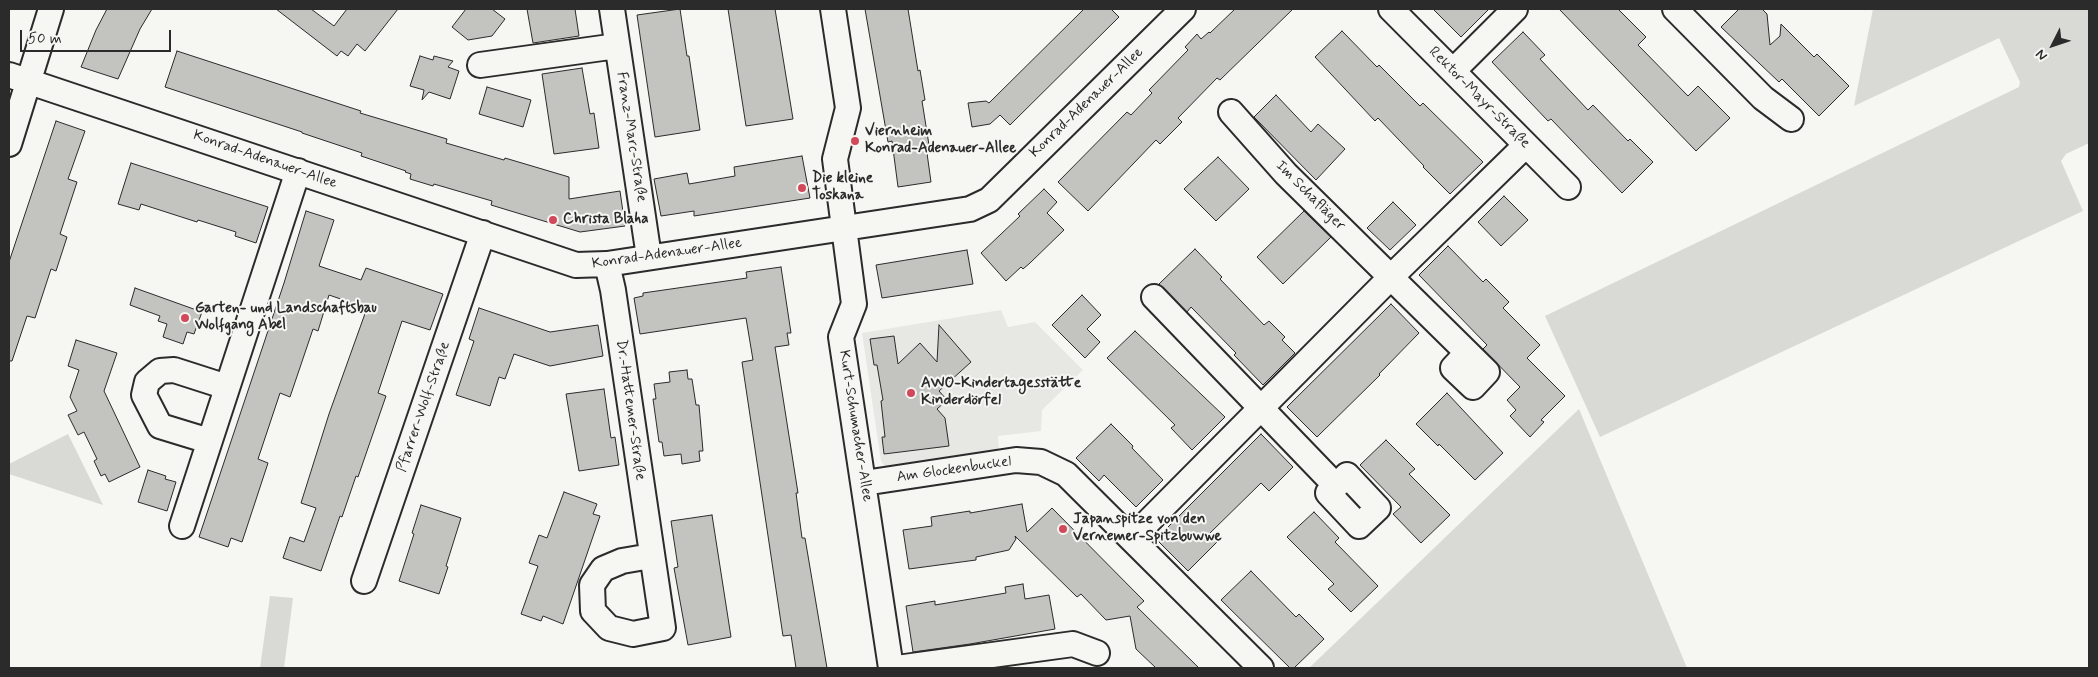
<!DOCTYPE html>
<html>
<head>
<meta charset="utf-8">
<style>
	body { margin:0 }
	#map { position:relative; width:2098px; height:677px; overflow:hidden; background:#f6f6f2; font-family:Mynerve,sans-serif }
	canvas { display:block }
	.frame { position:absolute; inset:0; border:10px solid #2b2b2b; pointer-events:none }
	.north { position:absolute; left:2028px; top:20px; width:50px; height:50px; -webkit-text-stroke:4px #f6f6f2; paint-order:stroke; rotate:229deg; font-size:14px; font-weight:700; line-height:20px; text-align:center; color:#2b2b2b }
	.north::after { content:''; display:block; margin:auto; width:18px; height:22px; background:#2b2b2b; clip-path:polygon(50% 0,100% 100%,50% 72%,0 100%) }
	.scale { position:absolute; left:20px; top:30px; width:151px; height:22px; box-sizing:border-box; border:2px solid #2b2b2b; border-top:0; padding-left:6px; font-size:15px; line-height:18px; white-space:nowrap; color:#2b2b2b; -webkit-text-stroke:4px #f6f6f2; paint-order:stroke }
</style>
</head>
<body>
<div id="map">
<canvas width="2098" height="677"></canvas>
<div class="frame"></div>
<div class="north">N</div>
<div class="scale">50 m</div>
</div>
<script>
const ctx = document.querySelector('canvas').getContext('2d');
ctx.lineJoin = 'round';
function fillPath(path, color) {
  ctx.fillStyle = color;
  ctx.fill(path, 'evenodd');
}
function shape(rows) {
  const path = new Path2D();
  for (const r of rows) {
    path.moveTo(r[0], r[1]);
    for (let i = 2; i < r.length; i += 2) path.lineTo(r[i], r[i + 1]);
  }
  return path;
}
function stroke(path, color, width, dash) {
  ctx.strokeStyle = color;
  ctx.lineWidth = width;
  ctx.lineCap = dash ? 'butt' : 'round';
  ctx.setLineDash(dash || []);
  ctx.stroke(path);
}
function write(font, color, halo, rows, align = 'center') {
  ctx.font = font + ' Mynerve,sans-serif';
  ctx.lineWidth = 4;
  ctx.setLineDash([]);
  ctx.textBaseline = 'middle';
  ctx.strokeStyle = halo;
  ctx.fillStyle = color;
  for (const [text, x, y, turn = 0] of rows) {
    ctx.save();
    ctx.translate(x, y);
    ctx.rotate((+turn || 0) * Math.PI / 180);
    ctx.textAlign = isNaN(turn) ? turn : align;
    if (halo) ctx.strokeText(text, 0, 0);
    ctx.fillText(text, 0, 0);
    ctx.restore();
  }
}
fillPath(shape([
	[1001,310,1008,327,1035,322,1083,370,1042,410,1041,431,998,436,999,451,890,469,885,467,881,461,862,333]
]), '#e7e7e3');
fillPath(shape([
	[1873,9,2089,9,2089,143,2066,154,2061,161,2083,211,1600,437,1545,316,2019,87,2020,82,1999,38,1854,106],
	[1579,409,1687,668,1309,668],
	[68,434,103,505,9,474,9,464],
	[270,596,293,598,284,668,260,668]
]), '#d9d9d5');
const building = shape([
	[107,9,152,9,140,29,118,79,81,67,96,30,107,9],
	[276,9,311,9,334,26,347,9,398,9,365,51,357,44,348,56,341,51,337,56,276,9],
	[466,9,492,9,505,19,492,36,468,40,452,27,466,9],
	[527,9,575,9,579,36,533,43,527,9],
	[680,9,687,56,689,56,700,130,655,137,637,15,680,9],
	[728,9,775,9,793,119,746,126,728,9],
	[865,9,908,9,918,71,920,70,925,100,922,101,929,145,926,146,931,182,898,187,892,141,888,142,865,9],
	[1084,9,1111,9,1119,17,1010,125,1000,115,990,124,972,127,968,103,986,101,989,103,1084,9],
	[1235,9,1293,9,1220,80,1217,78,1178,118,1182,122,1160,144,1156,140,1088,211,1058,182,1127,112,1131,115,1152,93,1149,90,1188,50,1185,47,1197,34,1201,39,1209,32,1210,33,1235,9],
	[1433,9,1489,9,1461,37,1433,9],
	[1559,9,1618,9,1646,37,1638,45,1688,96,1698,86,1730,118,1696,151,1559,9],
	[1739,9,1762,9,1767,14,1770,45,1780,36,1781,24,1814,57,1817,54,1849,86,1819,116,1782,79,1779,82,1721,27,1739,9],
	[1342,31,1377,67,1379,65,1420,106,1423,103,1483,162,1450,194,1423,167,1424,166,1378,118,1375,121,1315,57,1342,31],
	[1523,32,1545,55,1540,59,1588,110,1593,105,1628,141,1630,139,1653,162,1622,193,1551,119,1548,121,1492,62,1523,32],
	[177,51,361,111,360,113,447,139,446,143,504,160,505,158,569,177,569,199,620,191,625,226,580,232,491,205,492,201,434,184,433,186,410,179,411,174,405,172,406,171,361,156,362,153,302,133,302,132,165,87,177,51],
	[420,56,433,60,434,56,453,61,448,67,459,71,450,99,429,92,422,100,424,90,410,86,420,56],
	[582,68,590,114,594,113,599,148,554,154,542,74,582,68],
	[487,87,531,100,523,127,479,114,487,87],
	[1276,95,1311,132,1318,124,1345,149,1316,180,1254,117,1276,95],
	[56,121,85,131,68,179,77,182,60,234,67,237,56,271,51,269,35,318,27,316,12,361,9,361,9,262,56,121],
	[802,156,810,198,694,216,694,211,661,216,654,179,687,173,689,184,735,176,734,167,802,156],
	[1218,157,1249,189,1216,221,1184,189,1218,157],
	[131,163,268,207,256,243,235,236,236,232,198,220,197,222,141,204,139,210,118,204,131,163],
	[1044,189,1057,202,1047,213,1064,230,1030,263,1023,269,1021,267,1006,281,981,253,1020,216,1018,214,1044,189],
	[1504,196,1528,220,1501,246,1478,222,1504,196],
	[1393,202,1416,225,1390,250,1367,228,1393,202],
	[306,211,334,220,319,266,361,280,366,268,443,294,430,330,402,321,378,393,386,396,358,477,356,476,342,517,340,516,321,571,283,558,290,537,304,542,316,508,301,503,329,414,367,308,329,295,318,331,313,329,290,397,280,393,258,459,268,463,242,542,231,538,228,547,199,537,284,283,306,211],
	[1304,211,1331,237,1283,284,1257,257,1304,211],
	[1448,246,1483,282,1486,279,1509,302,1503,308,1540,345,1527,358,1565,396,1541,420,1544,422,1530,437,1510,416,1516,410,1507,400,1520,387,1483,349,1487,345,1419,275,1448,246],
	[1195,249,1222,277,1220,279,1264,325,1269,321,1285,337,1282,340,1295,353,1263,385,1234,355,1236,353,1191,307,1187,312,1159,284,1195,249],
	[967,250,973,284,882,298,876,265,967,250],
	[781,267,791,333,787,333,789,345,775,347,798,493,796,493,802,538,805,538,827,668,796,668,791,635,783,636,742,362,753,360,746,318,640,334,634,298,643,296,643,293,747,278,746,272,781,267],
	[135,288,202,312,194,334,187,332,183,344,163,337,167,324,158,321,160,316,130,305,135,288],
	[1082,295,1101,315,1087,329,1100,342,1085,358,1052,325,1082,295],
	[1391,304,1419,333,1379,374,1380,375,1317,437,1287,407,1391,304],
	[479,308,550,332,598,325,603,356,550,366,514,354,505,379,499,377,490,406,456,395,474,341,469,339,479,308],
	[939,325,971,362,939,391,947,400,937,409,945,418,949,446,884,454,882,437,885,437,881,401,883,400,877,365,874,365,870,339,894,336,898,364,920,343,937,362,939,325],
	[1135,331,1225,417,1192,450,1171,428,1175,425,1107,358,1135,331],
	[76,340,117,353,104,391,140,467,109,482,105,474,101,476,94,461,97,459,84,432,78,435,68,415,77,411,70,397,79,370,68,366,76,340],
	[687,370,688,379,692,379,696,405,699,405,703,451,699,451,700,461,682,464,681,454,664,456,662,442,659,442,653,399,656,399,654,384,670,382,669,372,687,370],
	[604,389,611,438,615,437,619,465,579,471,566,394,604,389],
	[1447,393,1503,453,1475,480,1439,444,1438,446,1416,424,1447,393],
	[1111,424,1133,446,1132,448,1163,480,1136,507,1104,475,1099,481,1076,458,1111,424],
	[1261,434,1293,467,1269,491,1261,483,1209,534,1217,542,1188,571,1156,539,1261,434],
	[1386,440,1415,469,1409,474,1450,515,1421,543,1393,514,1401,507,1360,465,1386,440],
	[148,470,166,476,165,479,176,482,167,511,138,502,148,470],
	[564,492,597,504,593,514,600,516,563,624,543,616,541,621,521,614,538,566,529,563,539,535,547,538,564,492],
	[1022,504,1027,532,1052,508,1144,601,1137,607,1199,668,1156,668,1136,649,1130,616,1106,620,1081,594,1077,597,1015,536,1016,539,1009,550,976,557,976,560,909,569,903,530,932,526,931,517,970,511,970,513,1022,504],
	[421,505,461,518,446,566,448,567,439,594,399,581,414,534,412,533,421,505],
	[1314,512,1339,538,1335,542,1378,586,1351,612,1328,589,1334,584,1287,537,1314,512],
	[712,515,731,637,688,645,674,568,678,567,671,521,712,515],
	[1251,571,1296,617,1299,614,1324,639,1294,668,1290,668,1221,600,1251,571],
	[1023,584,1025,599,1049,595,1055,629,970,644,913,652,906,606,935,601,935,605,1006,593,1005,587,1023,584]
]);
fillPath(building, '#c3c3c0');
stroke(building, '#2b2b2b', 1);
const minor = shape([
	[612,9,649,257],
	[833,9,848,108,835,159,854,304,841,337,891,668],
	[1391,9,1568,187],
	[1675,9,1763,98,1791,119],
	[480,65,617,46],
	[1453,71,1515,9],
	[9,75,576,265,607,264,970,209,989,200,1183,9],
	[1231,112,1286,174,1487,372,1473,387,1453,368,1467,353],
	[9,144,51,9],
	[607,264,613,290,663,628,633,634,609,628,593,611,592,585,603,569,622,561,651,556],
	[1154,297,1336,486,1347,475,1378,508,1359,526,1328,493,1336,486],
	[209,441,160,426,144,395,147,382,160,371,174,370,227,387],
	[864,483,1016,460,1041,462,1066,474,1261,668],
	[182,526,298,171],
	[1132,538,1391,277,1526,145],
	[364,581,483,233],
	[897,668,1073,644,1097,653]
]);
stroke(minor, '#2b2b2b', 28);
stroke(minor, '#f6f6f2', 24);
for (const [x, y, r, color] of [
	[855,141,5,"#d1495b"],
	[802,188,5,"#d1495b"],
	[553,220,5,"#d1495b"],
	[185,318,5,"#d1495b"],
	[911,393,5,"#d1495b"],
	[1063,529,5,"#d1495b"]
]) {
  const dot = new Path2D();
  dot.arc(x, y, r, 0, 2 * Math.PI);
  ctx.fillStyle = color;
  ctx.fill(dot);
  stroke(dot, '#f6f6f2', 2);
}
write('15px', '#2b2b2b', '#f6f6f2', [
	["Rektor-Mayr-Straße",1479,98,45],
	["Konrad-Adenauer-Allee",1087,103,-44],
	["Franz-Marc-Straße",631,137,81],
	["Konrad-Adenauer-Allee",265,160,19],
	["Im Schafläger",1310,196,45],
	["Konrad-Adenauer-Allee",667,254,-8],
	["Pfarrer-Wolf-Straße",424,407,-71],
	["Dr.-Hattemer-Straße",630,410,82],
	["Kurt-Schumacher-Allee",855,426,81],
	["Am Glockenbuckel",954,470,-8]
]);
write('bold 15px', '#2b2b2b', '#f6f6f2', [
	["Viernheim",865,132],
	["Konrad-Adenauer-Allee",865,149],
	["Die kleine",812,179],
	["Toskana",812,196],
	["Christa Blaha",563,220],
	["Garten- und Landschaftsbau",195,309],
	["Wolfgang Abel",195,326],
	["AWO-Kindertagesstätte",921,384],
	["Kinderdörfel",921,401],
	["Japanspitze von den",1073,520],
	["Vernemer-Spitzbuwwe",1073,537]
], 'left');
</script>
</body>
</html>
